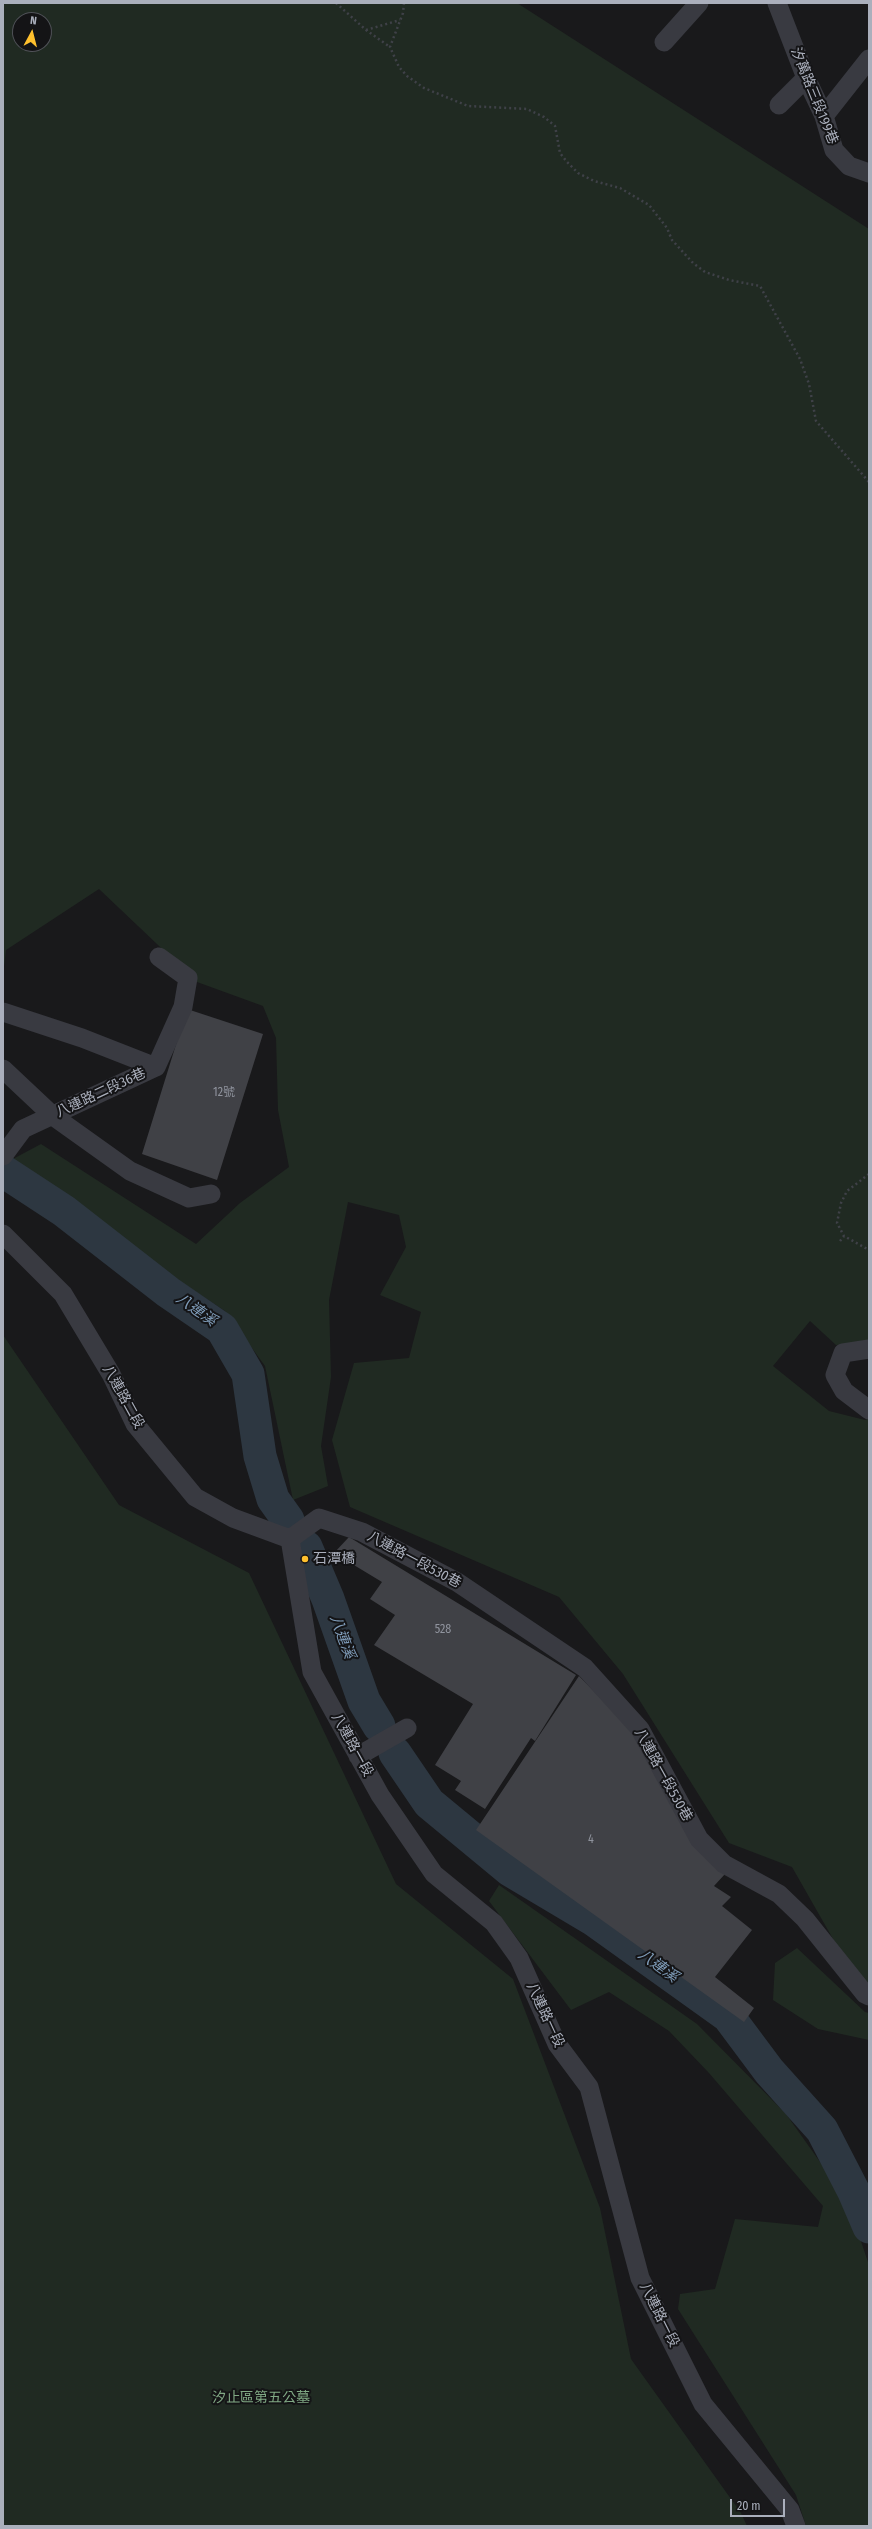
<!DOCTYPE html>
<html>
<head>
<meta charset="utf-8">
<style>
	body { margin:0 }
	#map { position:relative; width:872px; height:2529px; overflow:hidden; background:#19191b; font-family:"Fira Sans Condensed",sans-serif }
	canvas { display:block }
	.frame { position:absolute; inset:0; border:4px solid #aaafbc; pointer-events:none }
	.north { position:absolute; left:12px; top:12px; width:40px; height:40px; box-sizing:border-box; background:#141416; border:1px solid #505258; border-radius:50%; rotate:7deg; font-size:11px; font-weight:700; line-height:16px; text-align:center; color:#aaafbc }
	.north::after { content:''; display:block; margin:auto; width:14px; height:18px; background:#ffc02d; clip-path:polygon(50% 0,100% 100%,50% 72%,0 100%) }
	.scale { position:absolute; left:730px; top:2499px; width:55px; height:18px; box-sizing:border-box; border:2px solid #aaafbc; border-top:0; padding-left:5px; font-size:12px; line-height:14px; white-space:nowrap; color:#aaafbc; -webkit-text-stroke:3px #141416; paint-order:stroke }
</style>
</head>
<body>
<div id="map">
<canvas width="872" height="2529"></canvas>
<div class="frame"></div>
<div class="north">N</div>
<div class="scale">20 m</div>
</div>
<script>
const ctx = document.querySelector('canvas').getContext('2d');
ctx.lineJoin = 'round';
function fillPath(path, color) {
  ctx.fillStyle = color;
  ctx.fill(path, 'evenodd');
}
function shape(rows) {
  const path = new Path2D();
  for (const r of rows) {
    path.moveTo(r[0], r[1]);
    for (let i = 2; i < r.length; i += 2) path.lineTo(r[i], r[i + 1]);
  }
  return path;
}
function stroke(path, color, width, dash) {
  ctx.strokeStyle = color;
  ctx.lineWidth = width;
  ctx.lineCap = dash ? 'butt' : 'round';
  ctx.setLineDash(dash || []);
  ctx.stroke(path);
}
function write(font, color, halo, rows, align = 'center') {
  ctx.font = font + ' "Fira Sans Condensed","Noto Sans TC",sans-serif';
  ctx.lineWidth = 4;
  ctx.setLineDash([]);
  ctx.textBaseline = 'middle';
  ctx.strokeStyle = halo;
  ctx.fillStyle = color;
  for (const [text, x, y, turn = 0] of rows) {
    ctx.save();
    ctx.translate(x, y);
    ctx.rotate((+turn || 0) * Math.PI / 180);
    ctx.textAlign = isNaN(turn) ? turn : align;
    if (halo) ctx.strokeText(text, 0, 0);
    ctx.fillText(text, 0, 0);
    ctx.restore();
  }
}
fillPath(shape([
	[3,3,517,3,869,229,869,1342,836,1345,810,1321,773,1366,829,1411,865,1420,869,1418,869,1984,845,1960,792,1867,729,1843,623,1674,559,1597,350,1507,332,1440,354,1363,409,1358,421,1312,380,1295,406,1247,399,1215,348,1202,329,1300,331,1377,321,1446,328,1486,293,1500,265,1366,225,1311,175,1278,11,1160,41,1144,196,1244,240,1203,289,1167,278,1110,276,1038,263,1006,197,982,99,889,6,950,3,975],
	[20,20,44,20,44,44,20,44],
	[3,1335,119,1505,249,1573,396,1884,513,1979,600,2208,631,2359,741,2513,747,2526,3,2526],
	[499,1885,697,2024,786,2114,847,2200,869,2265,869,2526,806,2526,796,2495,678,2309,680,2294,715,2289,735,2219,818,2227,823,2206,709,2073,669,2031,609,1992,571,2010,489,1901],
	[797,1948,865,2012,869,2013,869,2040,818,2029,773,2000,775,1963]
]), '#202a22');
stroke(shape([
	[3,1171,64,1211,168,1292,222,1329,248,1374,260,1456,273,1499,288,1520],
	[306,1547,328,1599,364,1701,379,1726],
	[395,1753,429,1803,510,1870,594,1920,728,2016,769,2071,822,2130,854,2192,869,2227]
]), '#2d3741', 33);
fillPath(shape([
	[187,1009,263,1034,217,1180,142,1154],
	[349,1537,576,1675,535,1741,531,1738,485,1809,455,1790,461,1781,435,1765,473,1704,374,1645,395,1615,370,1599,382,1582,334,1553],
	[579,1676,633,1731,725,1874,714,1886,731,1897,722,1906,752,1930,715,1977,754,2008,744,2022,476,1830]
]), '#404146');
stroke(shape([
	[336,3,366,30,390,47],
	[404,3,403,13,390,47,399,67,407,76,424,88,468,106,527,109,544,117,555,126,560,153,567,162,578,173,594,181,620,188,649,205,667,228,672,240,693,263,705,272,729,280,760,286,800,359,809,384,816,421,869,482],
	[366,30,400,20],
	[869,1174,847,1191,841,1203,837,1223,844,1236,869,1250],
	[840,1241,844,1236]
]), '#3f4148', 2.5, [2, 3]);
stroke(shape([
	[777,3,806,78,824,116,834,150,849,166,869,173],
	[664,42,699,3],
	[779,105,806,78],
	[824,116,869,59],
	[3,1012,82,1038,156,1067],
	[3,1069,53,1116,130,1171,189,1198,211,1194],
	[3,1156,23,1129,156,1067,183,1007,188,978,159,957],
	[3,1234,63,1294,111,1374,135,1424,195,1497,233,1518,290,1539],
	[869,1349,843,1353,835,1375,844,1391,869,1410],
	[290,1539,312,1672,380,1795,434,1874,494,1923,519,1958,557,2044,589,2087,640,2278,703,2404,790,2510,796,2526],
	[290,1539,319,1518,362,1532,457,1582,585,1668,640,1729,699,1839,724,1864,779,1894,805,1919,865,1994,869,1996],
	[358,1756,407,1728]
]), '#393a41', 19);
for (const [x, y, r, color] of [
	[305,1559,4,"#ffc02d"]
]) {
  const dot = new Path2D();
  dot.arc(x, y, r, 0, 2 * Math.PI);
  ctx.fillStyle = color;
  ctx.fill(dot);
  stroke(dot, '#141416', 1.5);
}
write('12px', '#90949e', null, [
	["12號",224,1093],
	["528",443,1630],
	["4",591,1840]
]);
write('14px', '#aaafbc', '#141416', [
	["汐萬路三段199巷",814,96,68],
	["八連路二段36巷",101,1093,-25],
	["八連路二段",123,1397,61],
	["八連路一段530巷",414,1560,28],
	["八連路一段",352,1745,61],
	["八連路一段530巷",663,1775,61],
	["八連路一段",545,2015,65],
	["八連路一段",659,2315,63]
]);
write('14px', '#aaafbc', '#141416', [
	["石潭橋",313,1559]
], 'left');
write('14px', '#80a884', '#141416', [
	["汐止區第五公墓",261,2398]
]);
write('italic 15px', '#7f9cb9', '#141416', [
	["八連溪",196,1310,35],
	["八連溪",342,1637,70],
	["八連溪",658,1966,36]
]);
</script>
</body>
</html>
